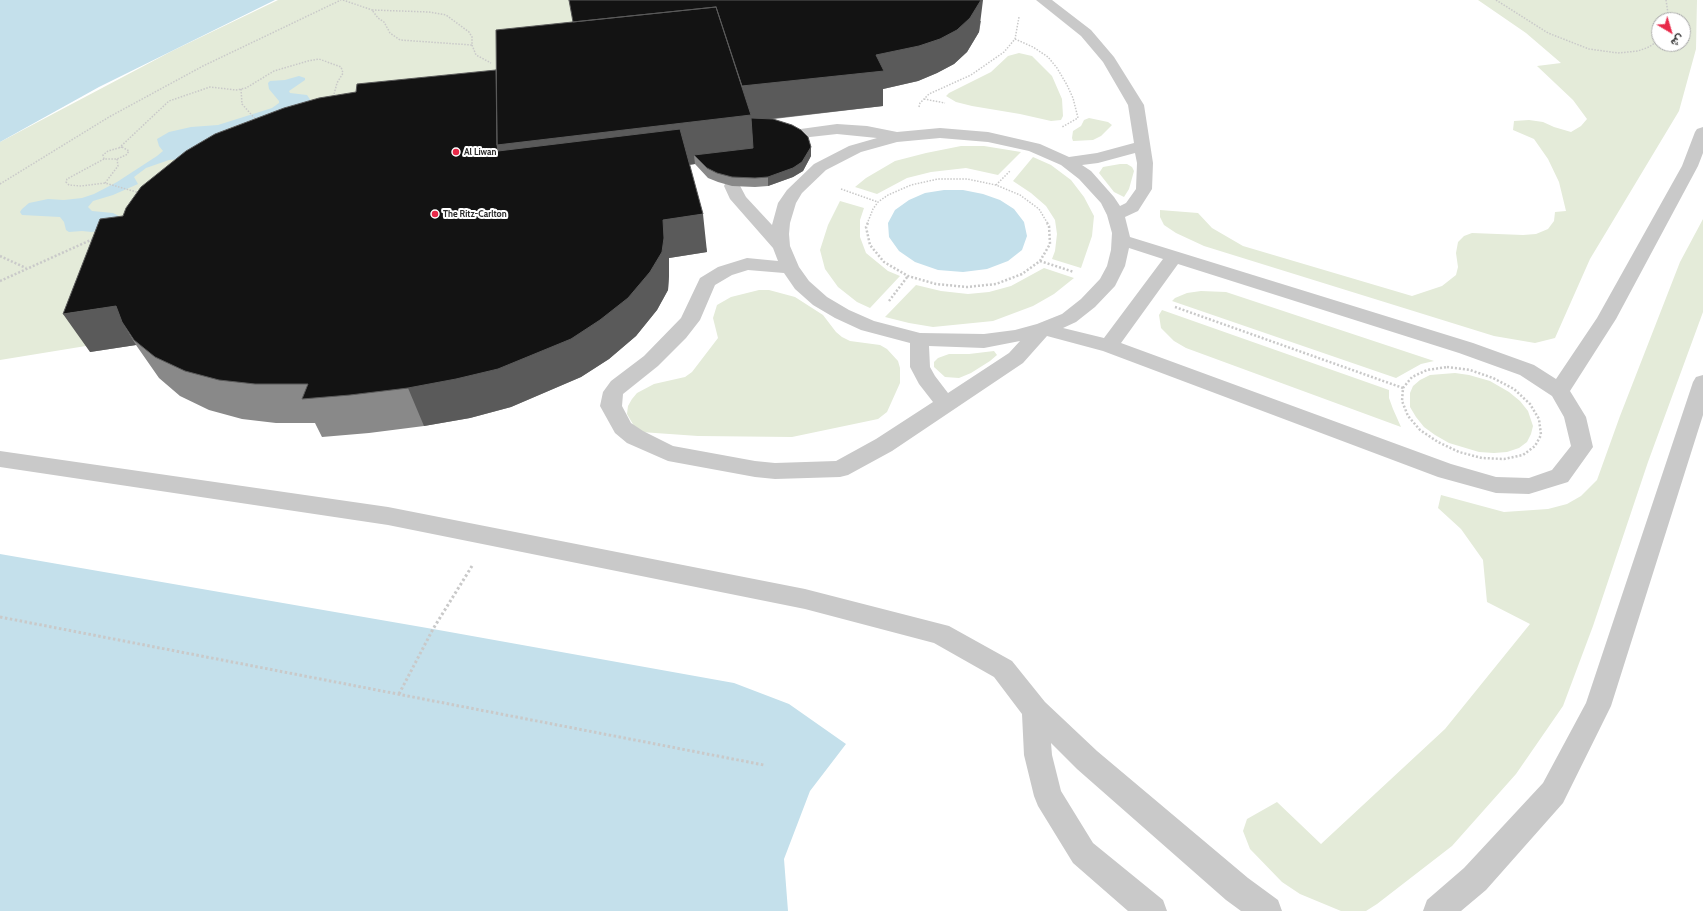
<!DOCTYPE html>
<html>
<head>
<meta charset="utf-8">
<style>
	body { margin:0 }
	#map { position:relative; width:1703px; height:911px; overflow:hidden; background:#fff; font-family:Cabin,Vazirmatn,sans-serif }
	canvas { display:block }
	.north { position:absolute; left:1651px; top:12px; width:40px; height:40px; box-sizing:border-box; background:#fff; border:1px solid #ababab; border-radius:50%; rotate:142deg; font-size:11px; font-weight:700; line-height:16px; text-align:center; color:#2c2c2c }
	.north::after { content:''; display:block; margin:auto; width:14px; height:18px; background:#e82949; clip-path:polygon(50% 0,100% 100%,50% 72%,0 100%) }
</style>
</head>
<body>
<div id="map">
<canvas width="1703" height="911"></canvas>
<div class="north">ش</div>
</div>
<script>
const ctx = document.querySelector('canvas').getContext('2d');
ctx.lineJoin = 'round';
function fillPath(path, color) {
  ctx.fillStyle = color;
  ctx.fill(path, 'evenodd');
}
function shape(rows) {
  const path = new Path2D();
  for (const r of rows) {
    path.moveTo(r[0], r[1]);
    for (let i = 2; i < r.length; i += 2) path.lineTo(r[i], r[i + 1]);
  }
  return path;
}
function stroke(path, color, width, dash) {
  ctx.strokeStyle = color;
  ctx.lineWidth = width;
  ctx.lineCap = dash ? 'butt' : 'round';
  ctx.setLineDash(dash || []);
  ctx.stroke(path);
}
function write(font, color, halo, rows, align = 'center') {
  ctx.font = font + ' Cabin,sans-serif';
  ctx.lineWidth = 4;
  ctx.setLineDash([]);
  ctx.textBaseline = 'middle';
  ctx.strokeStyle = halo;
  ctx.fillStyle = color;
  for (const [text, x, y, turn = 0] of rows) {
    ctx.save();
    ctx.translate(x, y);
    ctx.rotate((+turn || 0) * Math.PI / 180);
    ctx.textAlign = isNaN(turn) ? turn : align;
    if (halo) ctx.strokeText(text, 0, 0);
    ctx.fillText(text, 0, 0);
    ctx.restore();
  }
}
fillPath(shape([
	[278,0,588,0,580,61,92,345,0,360,0,142,172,51],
	[1478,0,1697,0,1696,49,1679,111,1590,259,1555,338,1535,343,1494,336,1204,246,1176,233,1164,225,1160,217,1160,210,1198,213,1212,228,1243,246,1412,296,1442,286,1456,275,1458,267,1456,253,1458,242,1464,236,1472,233,1523,235,1536,234,1548,229,1554,221,1555,212,1566,211,1559,182,1548,159,1534,139,1513,130,1514,121,1529,120,1543,122,1554,127,1571,132,1581,126,1587,119,1573,100,1537,66,1561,63,1526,33],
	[1659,20,1683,20,1683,44,1659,44],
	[1019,53,1032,56,1052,76,1062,99,1063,116,1061,120,1051,121,1020,114,972,106,956,102,946,96,949,93,991,72,1008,56],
	[1089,118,1108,122,1112,125,1101,136,1093,140,1073,141,1072,138,1073,131,1081,126,1084,120],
	[961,146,984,146,1021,152,998,175,966,168,931,172,907,178,877,194,855,187,866,178,895,161,926,153],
	[1033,157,1051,165,1071,180,1084,197,1094,216,1092,236,1081,268,1052,259,1055,251,1057,234,1055,220,1046,206,1031,193,1013,181],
	[1120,164,1127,164,1132,167,1134,171,1129,189,1124,197,1114,192,1099,173,1103,167],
	[840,201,864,208,860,220,860,237,866,253,888,271,900,276,870,308,857,302,838,287,825,269,820,250,828,225],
	[1703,219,1703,312,1648,462,1593,626,1563,706,1516,774,1452,846,1377,904,1366,911,1341,911,1300,894,1282,882,1250,849,1243,831,1247,819,1277,802,1321,844,1445,729,1530,624,1487,602,1483,560,1461,529,1438,508,1441,495,1504,512,1548,509,1567,504,1581,496,1597,480,1620,416,1680,262],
	[1044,268,1074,278,1054,294,1033,306,993,321,933,327,909,323,885,317,916,285,941,291,968,294,989,292,1011,286],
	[759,290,769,290,795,297,823,315,836,332,842,337,850,341,880,345,887,349,898,361,900,368,900,383,887,412,878,419,792,437,698,436,641,432,634,426,627,414,628,406,632,399,637,393,654,384,685,377,692,372,718,338,713,318,717,305,731,297],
	[1201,291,1226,292,1434,361,1421,364,1396,378,1172,301,1175,298,1187,293],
	[1162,310,1389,390,1389,398,1393,409,1401,427,1186,348,1174,341,1161,328,1159,315],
	[994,351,997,355,990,361,971,373,959,378,945,377,934,367,934,362,938,358,949,354,969,354],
	[1455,373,1469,375,1490,381,1509,392,1520,401,1528,411,1533,426,1531,434,1527,442,1519,448,1507,452,1494,453,1479,452,1449,443,1435,435,1424,427,1416,417,1410,407,1410,393,1413,386,1420,380,1430,375]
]), '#e4ebd9');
fillPath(shape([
	[0,0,275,0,99,87,0,142],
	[299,76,305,78,305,80,289,91,290,93,307,95,311,101,229,128,185,159,169,160,146,168,134,177,138,184,113,195,93,201,88,207,92,211,113,213,119,216,117,219,98,231,92,232,82,231,69,232,66,230,64,222,60,217,22,215,20,212,22,209,29,203,48,199,64,200,82,198,94,194,117,182,157,156,163,151,159,146,157,139,169,132,191,127,218,125,272,108,279,103,279,101,269,89,268,83,270,81,285,80],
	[944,190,963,190,983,194,1000,200,1014,209,1024,222,1027,236,1022,250,1008,261,987,269,963,272,938,270,915,262,899,251,889,237,888,223,895,210,909,200,925,193],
	[0,554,433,629,734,683,789,704,846,744,810,791,784,859,788,911,0,911]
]), '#c4e0eb');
stroke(shape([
	[343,0,372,10],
	[1496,0,1548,33,1589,49,1618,53,1638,51,1649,47,1659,40],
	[1666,0,1669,20],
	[372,10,429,12,446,15,469,32,472,37,472,45,400,40,390,33,384,22,378,18,372,10],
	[1015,39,1033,47,1048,57,1057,68,1067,85,1073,98,1078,118,1062,127],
	[472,45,476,55,491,63],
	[241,89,242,104,257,121],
	[924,99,945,103],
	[919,107,920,103,929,94,971,75,1004,52,1015,39,1019,17],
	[122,147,129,151,126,155,117,159,104,159,103,155,108,151,122,147],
	[119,148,169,101,210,87,236,90,246,88,274,71,308,61,319,59,341,67,343,73,337,83,333,98],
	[104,159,67,179,66,182,69,185,81,186,105,183],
	[117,159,118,166,105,183,140,193],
	[0,184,109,117,203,66,341,0],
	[996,185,1010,171],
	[841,189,878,202],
	[867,224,873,209,878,202,888,195,911,185,938,179,967,179,996,185,1020,195,1039,209,1048,224]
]), '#c9c9c9', 1.5, [1.5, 1.5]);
stroke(shape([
	[868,223,866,227,870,245,884,262,908,276,936,284,967,287,996,284,1022,274,1040,261,1050,244,1049,226,1047,223],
	[0,256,26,268],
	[1040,261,1074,272],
	[0,281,93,239],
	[889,301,908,276],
	[1175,307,1403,388],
	[1447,367,1470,370,1493,378,1514,389,1530,404,1539,419,1541,435,1535,446,1523,455,1504,459,1482,458,1459,452,1438,442,1420,430,1408,416,1402,401,1403,388,1412,377,1427,370,1447,367]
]), '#c9c9c9', 2.5, [2, 2]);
stroke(shape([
	[0,617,764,765],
	[399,694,433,629,472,566]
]), '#c9c9c9', 3, [2.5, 2.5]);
fillPath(shape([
	[1036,0,1052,0,1091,30,1114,57,1144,105,1153,163,1152,189,1138,211,1125,217,1130,237,1473,343,1534,365,1556,379,1597,318,1682,166,1695,132,1697,129,1703,127,1703,153,1698,166,1616,319,1570,391,1586,417,1593,447,1568,482,1529,494,1496,493,1438,477,1103,351,1047,336,1023,363,892,451,848,475,840,477,775,479,755,477,668,461,627,443,615,433,600,406,603,392,611,381,644,356,681,318,700,278,718,267,747,258,778,261,773,248,730,199,724,186,726,182,732,181,738,182,746,197,772,225,778,203,787,190,814,164,849,146,877,138,837,134,792,139,786,137,784,134,786,131,837,124,867,126,897,132,940,128,988,132,1040,144,1069,157,1097,153,1134,143,1128,105,1103,62,1081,36,1036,0],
	[940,138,988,142,1029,151,1061,165,1079,179,1101,203,1107,215,1112,233,1111,250,1107,266,1100,279,1081,299,1062,314,1037,324,1015,330,984,334,920,333,874,321,849,310,827,297,809,281,799,267,790,246,789,234,790,223,796,203,802,193,826,170,861,152,897,142,940,138],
	[1135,153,1137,163,1136,189,1126,203,1120,206,1114,197,1091,171,1082,165,1098,163,1135,153],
	[1129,248,1163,259,1104,338,1063,328,1076,322,1095,307,1115,286,1125,266,1129,248],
	[1178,264,1459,353,1520,375,1552,396,1564,417,1571,446,1552,470,1529,478,1496,477,1451,464,1121,343,1178,264],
	[748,270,784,273,795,289,813,305,835,318,861,330,910,343,910,367,919,384,933,402,876,439,836,461,775,463,755,461,673,446,643,431,631,423,622,406,623,394,658,366,686,338,700,320,715,285,732,275,748,270],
	[1020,341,1009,353,948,393,935,376,930,367,929,346,984,348,1020,341],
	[1703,375,1703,415,1611,706,1563,803,1486,890,1461,911,1423,911,1427,900,1464,868,1543,783,1586,703,1693,382,1696,377,1703,375],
	[0,451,388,507,805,589,949,626,1012,661,1045,702,1097,751,1248,878,1278,900,1282,911,1241,911,1226,900,1077,769,1051,743,1052,755,1061,791,1093,843,1163,900,1167,911,1128,911,1073,863,1038,806,1034,796,1024,755,1022,714,994,677,934,643,805,609,388,525,0,467,0,451]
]), '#c9c9c9');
fillPath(shape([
	[981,21,979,32,967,52,954,64,937,73,918,81,883,89,883,106,774,119,811,156,803,171,793,177,768,186,755,187,732,186,718,182,708,178,695,164,689,165,707,252,669,258,669,276,668,290,657,310,636,336,609,359,581,377,511,407,470,418,424,426,369,433,322,437,315,423,276,423,242,419,209,410,180,396,159,378,136,345,90,352,123,216,496,70,573,22]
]), '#898989');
fillPath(shape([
	[981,0,983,0,979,32,967,52,954,64,937,73,918,81,883,89,883,106,751,121,754,157,694,155,695,164,508,187,497,145,740,87,876,55],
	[811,147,811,156,803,171,793,177,768,186,768,177],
	[703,214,707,252,669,258,669,276,668,290,657,310,636,336,609,359,581,377,511,407,470,418,424,426,408,388,663,220],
	[116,306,122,322,136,345,90,352,63,314]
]), '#5a5a5a');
const building = shape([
	[569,0,981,0,970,18,957,30,940,39,919,46,876,55,884,71,742,86,716,7,573,22,569,0],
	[716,7,751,115,497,145,496,30,716,7],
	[496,70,497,145,498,151,680,129,703,214,663,220,664,238,662,252,650,272,628,298,600,320,571,339,498,369,456,379,408,388,350,395,302,399,308,384,255,384,219,380,185,371,155,357,134,340,122,322,116,306,63,314,100,219,123,216,126,208,141,187,186,151,215,134,284,108,319,98,356,92,357,84,496,70],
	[751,118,773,119,792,125,801,130,808,137,811,147,802,162,793,168,768,177,755,178,732,177,717,173,707,168,694,155,753,148,751,118]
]);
fillPath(building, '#131313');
stroke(building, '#5a5a5a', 1);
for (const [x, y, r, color] of [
	[456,152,4,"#e82949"],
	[435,214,4,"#e82949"]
]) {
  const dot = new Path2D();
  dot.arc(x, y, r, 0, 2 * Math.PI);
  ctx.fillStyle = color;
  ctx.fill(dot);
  stroke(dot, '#fff', 1.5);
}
write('bold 9px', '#2c2c2c', '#fff', [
	["Al Liwan",464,152],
	["The Ritz-Carlton",443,214]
], 'left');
</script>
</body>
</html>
